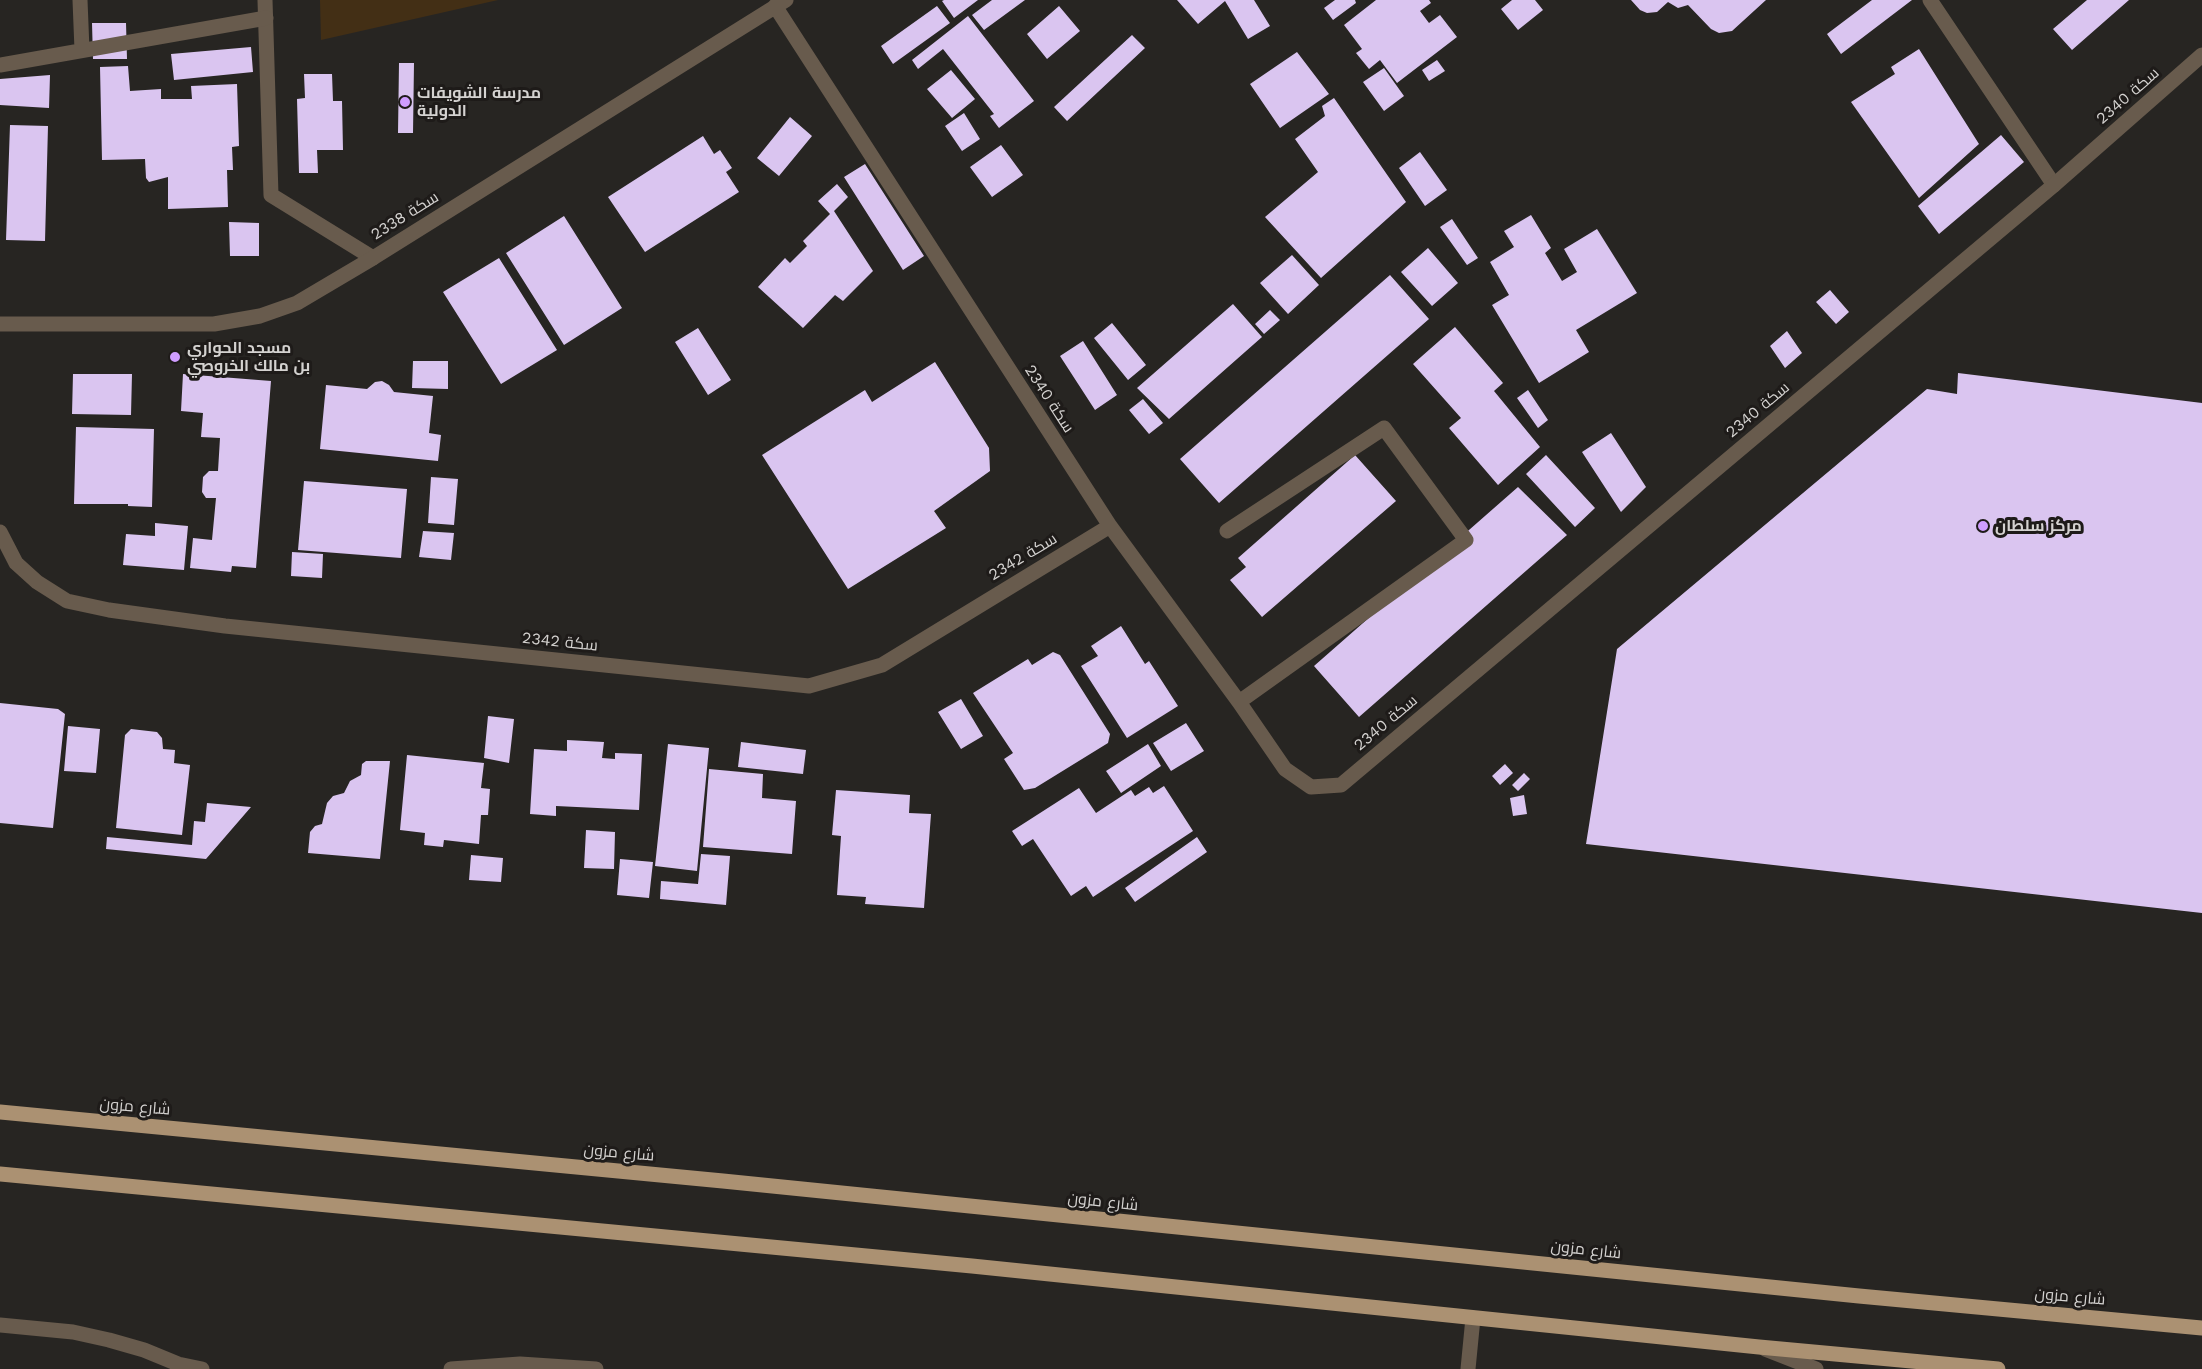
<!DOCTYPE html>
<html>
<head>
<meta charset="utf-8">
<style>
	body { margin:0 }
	canvas { display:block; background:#272522 }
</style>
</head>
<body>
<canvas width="2202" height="1369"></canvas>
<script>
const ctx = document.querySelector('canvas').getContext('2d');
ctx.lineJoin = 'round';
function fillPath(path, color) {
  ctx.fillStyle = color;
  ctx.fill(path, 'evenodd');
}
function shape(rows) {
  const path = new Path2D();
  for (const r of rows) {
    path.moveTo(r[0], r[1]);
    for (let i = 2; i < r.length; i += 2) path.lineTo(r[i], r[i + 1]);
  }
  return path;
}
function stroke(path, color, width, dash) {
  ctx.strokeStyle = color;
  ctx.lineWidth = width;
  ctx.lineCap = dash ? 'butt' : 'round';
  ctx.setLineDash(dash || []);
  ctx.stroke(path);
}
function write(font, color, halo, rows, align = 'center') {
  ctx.font = font + ' "Work Sans",Cairo,sans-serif';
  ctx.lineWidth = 6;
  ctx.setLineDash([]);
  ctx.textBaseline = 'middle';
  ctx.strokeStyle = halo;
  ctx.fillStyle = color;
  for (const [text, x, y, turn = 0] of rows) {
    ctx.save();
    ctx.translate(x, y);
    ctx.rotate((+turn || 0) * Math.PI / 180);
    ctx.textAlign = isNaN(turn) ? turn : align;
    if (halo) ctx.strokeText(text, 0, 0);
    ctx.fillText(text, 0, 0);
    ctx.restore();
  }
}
fillPath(shape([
	[320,0,498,0,321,40]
]), '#432f15');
fillPath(shape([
	[944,0,978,0,954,18,942,1],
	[992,0,1025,0,984,30,972,15],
	[1177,0,1254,0,1270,26,1248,39,1225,1,1198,24],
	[1335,0,1355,0,1356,3,1333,20,1324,8],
	[1376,0,1429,0,1431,3,1420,11,1429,23,1440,15,1457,37,1397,83,1380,60,1369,69,1356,53,1362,49,1344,25],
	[1512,0,1535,0,1543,10,1518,30,1501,9],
	[1631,0,1766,0,1732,31,1719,33,1711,29,1688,5,1678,8,1668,2,1657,12,1647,13,1640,10],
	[1872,0,1912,0,1841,54,1827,34],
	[2087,0,2129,0,2072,50,2053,29],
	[937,6,950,23,893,64,881,46],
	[1059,6,1080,31,1047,59,1027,34],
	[968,16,1034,101,999,128,990,116,994,114,943,49,918,69,912,60],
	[92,23,126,23,127,59,93,59],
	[1132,35,1145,48,1067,121,1054,107],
	[251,47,253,72,174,80,171,54],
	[1919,49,1979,144,1919,198,1851,102,1895,74,1891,67],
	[1297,52,1329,94,1280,128,1250,84],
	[1437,60,1445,71,1429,81,1422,70],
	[399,63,414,63,413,133,398,133],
	[128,66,130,91,161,89,161,99,192,99,191,86,237,84,239,146,232,147,233,170,227,170,228,207,168,209,168,177,149,182,146,178,145,159,102,160,100,67],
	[1384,68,1404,96,1384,111,1363,82],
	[951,70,975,99,952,118,927,89],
	[304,74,332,74,333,101,342,101,343,150,317,150,318,173,299,173,297,99,305,98],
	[50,75,49,108,0,105,0,79],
	[1334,98,1406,202,1321,278,1265,217,1318,172,1295,139,1325,116,1322,106],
	[964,113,980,139,962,151,945,126],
	[790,117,812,136,779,176,757,158],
	[10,125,48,126,45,241,6,240],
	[2001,135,2024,162,1939,234,1918,206],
	[703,136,714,154,720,150,732,168,726,172,739,192,645,252,608,197],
	[1001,145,1023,175,992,197,970,167],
	[1420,152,1447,190,1425,206,1399,168],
	[865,164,924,256,903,270,844,177],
	[837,184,848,197,834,211,873,271,843,301,835,295,803,328,758,287,785,258,790,263,807,246,803,241,830,214,818,201],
	[1531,215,1551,248,1545,253,1562,281,1577,272,1564,249,1597,229,1637,293,1576,330,1589,352,1539,383,1492,305,1509,295,1490,262,1514,247,1504,231],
	[564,216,622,308,564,345,506,253],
	[1452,219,1478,258,1467,265,1440,227],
	[229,222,259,223,259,256,230,256],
	[1428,248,1458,283,1432,306,1401,272],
	[1292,255,1319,285,1288,314,1260,283],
	[499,258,557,350,501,384,443,292],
	[1390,275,1429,319,1219,503,1180,459],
	[1830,290,1849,312,1836,324,1816,302],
	[1233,304,1262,337,1169,419,1137,388],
	[1270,310,1280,320,1264,334,1255,324],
	[1112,323,1146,365,1128,380,1094,338],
	[1455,327,1503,383,1494,391,1540,447,1498,485,1449,428,1461,418,1413,364],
	[698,328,731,380,708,395,675,342],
	[1787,331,1802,353,1785,368,1770,346],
	[1083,341,1117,395,1095,410,1060,356],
	[413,361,448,361,448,389,412,388],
	[935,362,989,448,990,471,934,511,946,528,848,589,762,455,865,390,872,402],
	[1958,373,2202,403,2202,913,1586,844,1617,649,1927,389,1957,394],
	[73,374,132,374,131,415,72,414],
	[183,374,271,381,256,568,232,566,231,572,190,568,193,538,212,540,216,498,206,498,202,492,203,477,209,471,218,471,220,438,201,437,203,413,181,411],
	[382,381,389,385,394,392,433,396,429,433,441,435,438,461,320,449,326,385,367,389,375,382],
	[1528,390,1548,420,1538,428,1517,398],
	[1143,399,1163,423,1149,434,1129,410],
	[76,427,154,429,152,507,128,506,128,504,74,504],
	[1611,433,1646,487,1621,512,1582,452],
	[1355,455,1396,501,1262,617,1230,580,1246,567,1238,558],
	[1546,455,1595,508,1575,527,1526,474],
	[431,477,458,479,454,525,428,523],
	[304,481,407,489,401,558,298,550],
	[1518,487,1567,535,1359,717,1314,666],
	[155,523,188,526,184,570,123,565,126,534,155,536],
	[423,531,454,533,451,560,419,557],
	[292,552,323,554,322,578,291,576],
	[1121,626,1145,664,1149,661,1178,706,1127,738,1081,666,1098,656,1091,646],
	[1053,652,1060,655,1110,734,1108,743,1035,788,1024,790,1004,759,1013,753,973,693,1028,659,1032,665],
	[961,699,983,736,961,749,938,712],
	[0,703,58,709,65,714,53,828,0,823],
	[488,716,514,719,509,763,484,758],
	[1186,723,1204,751,1171,771,1153,743],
	[68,726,100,729,96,773,64,771],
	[131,729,157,732,162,738,163,749,175,750,174,763,190,765,182,835,116,828,125,735],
	[567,740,604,742,602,758,615,759,615,753,642,754,639,810,556,806,556,816,530,814,534,749,567,751],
	[741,742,806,750,803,774,738,767],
	[668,744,709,748,697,871,655,866],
	[1148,744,1161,766,1121,793,1106,771],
	[407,755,484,763,481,788,490,789,488,815,481,815,479,844,444,840,443,847,424,845,425,833,400,830],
	[366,761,390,761,380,859,308,853,310,832,315,826,322,824,327,803,333,796,344,793,350,781,361,775,362,764],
	[1505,764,1513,773,1500,785,1492,776],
	[709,769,763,774,762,798,796,801,792,854,703,847],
	[1524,773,1530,779,1518,791,1512,785],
	[1164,786,1193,831,1093,897,1086,886,1071,896,1033,839,1022,846,1012,831,1079,788,1096,813,1131,790,1135,796,1149,787,1153,793],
	[836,790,910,795,909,813,931,814,924,908,865,904,866,897,837,895,841,836,832,835],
	[1524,795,1527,814,1513,816,1510,798],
	[207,803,251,807,206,859,106,849,107,837,192,845,194,821,205,822],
	[586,830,615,832,614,869,584,868],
	[1197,837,1207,852,1135,902,1125,888],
	[701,854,730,856,726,905,660,899,661,881,698,884],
	[471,855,503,858,501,882,469,880],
	[620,859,653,862,649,898,617,895]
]), '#dac5f0');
stroke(shape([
	[265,0,271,195,373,258],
	[1930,0,2054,185],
	[1765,1349,1816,1369]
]), '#685b4d', 15);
stroke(shape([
	[80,0,82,50],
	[775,6,1110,526,1239,702,1285,769,1311,787,1341,785,2054,185,2202,55],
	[0,65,266,18],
	[0,324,214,324,260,316,297,303,373,258,786,0],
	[1227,531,1384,428,1466,540,1239,702],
	[0,532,16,563,37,582,67,601,109,610,225,626,809,686,882,665,1110,526],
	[0,1325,73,1332,109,1340,144,1350,178,1364,202,1369],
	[451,1369,520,1364,596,1369],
	[1468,1369,1473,1318]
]), '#685b4d', 15);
stroke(shape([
	[0,1112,723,1181,1859,1296,2202,1328],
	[0,1174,972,1266,1759,1347,1998,1369]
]), '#ab9172', 15);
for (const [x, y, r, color] of [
	[405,102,6,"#cf9dff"],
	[175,357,6,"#cf9dff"],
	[1983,526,6,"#cf9dff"]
]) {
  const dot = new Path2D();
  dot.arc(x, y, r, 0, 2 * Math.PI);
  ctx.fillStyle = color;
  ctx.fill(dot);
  stroke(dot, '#1e1b19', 2);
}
write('bold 16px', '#d4d2d0', '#1e1b19', [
	["مدرسة الشويفات",417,93],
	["الدولية",417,111],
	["مسجد الحواري",187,348],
	["بن مالك الخروصي",187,366],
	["مركز سلطان",1995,526]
], 'left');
write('16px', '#d4d2d0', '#1e1b19', [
	["سكة 2340",2128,96,-41],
	["سكة 2338",405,216,-32],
	["سكة 2340",1049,399,57],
	["سكة 2340",1758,410,-40],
	["سكة 2342",1023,557,-31],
	["سكة 2342",560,642,6],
	["سكة 2340",1386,723,-40],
	["شارع مزون",135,1107,5],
	["شارع مزون",619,1153,5],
	["شارع مزون",1103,1202,6],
	["شارع مزون",1586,1250,6],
	["شارع مزون",2070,1297,5]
]);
</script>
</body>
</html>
